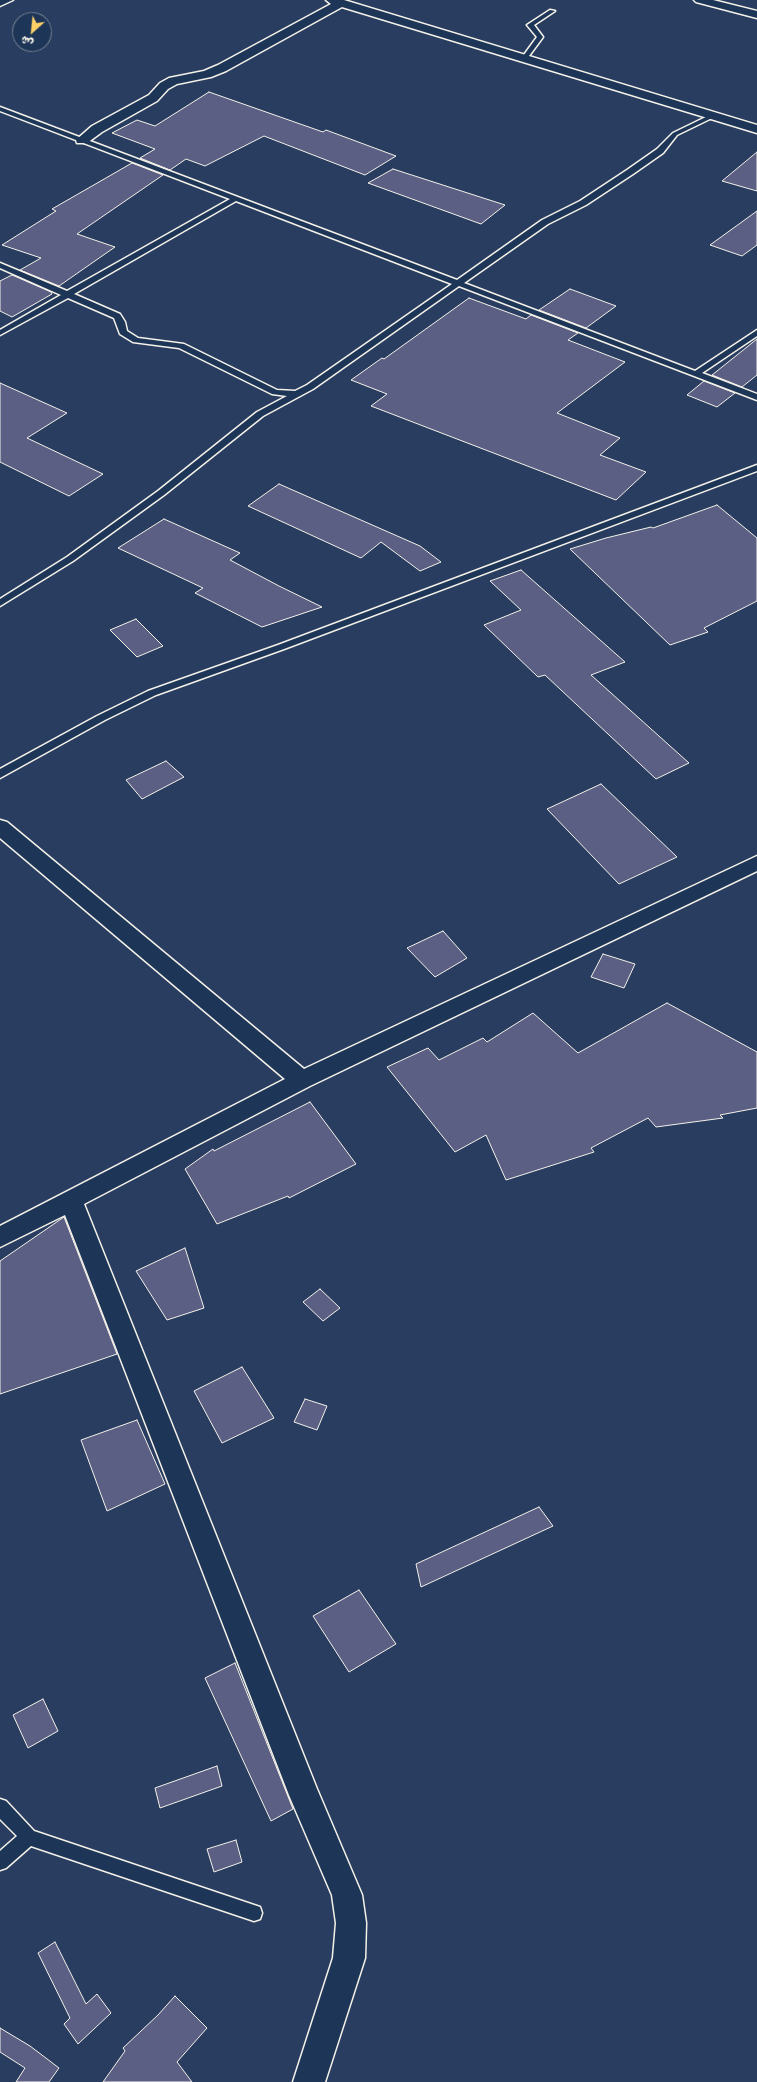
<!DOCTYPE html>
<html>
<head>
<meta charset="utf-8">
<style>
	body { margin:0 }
	#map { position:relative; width:757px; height:2082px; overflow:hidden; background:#293d60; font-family:"Playpen Sans","Playpen Sans Arabic",sans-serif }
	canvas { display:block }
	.north { position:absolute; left:12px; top:12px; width:40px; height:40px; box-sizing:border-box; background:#1d3557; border:1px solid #738091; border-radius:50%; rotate:207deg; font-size:11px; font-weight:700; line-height:16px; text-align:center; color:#f4f1e8 }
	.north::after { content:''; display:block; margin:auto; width:14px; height:18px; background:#ffd166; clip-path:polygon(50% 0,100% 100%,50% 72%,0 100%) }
</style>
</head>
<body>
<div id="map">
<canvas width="757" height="2082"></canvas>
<div class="north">ش</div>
</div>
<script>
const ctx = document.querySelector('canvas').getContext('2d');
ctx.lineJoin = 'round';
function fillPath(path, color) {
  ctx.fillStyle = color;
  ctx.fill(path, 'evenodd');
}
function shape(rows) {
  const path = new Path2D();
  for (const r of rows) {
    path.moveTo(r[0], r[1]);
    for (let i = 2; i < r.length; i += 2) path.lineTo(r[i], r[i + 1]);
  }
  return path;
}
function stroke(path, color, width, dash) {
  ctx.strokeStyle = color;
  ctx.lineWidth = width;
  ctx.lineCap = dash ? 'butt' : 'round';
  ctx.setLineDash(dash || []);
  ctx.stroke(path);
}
const building = shape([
	[209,92,323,132,326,130,396,156,365,175,264,136,205,166,186,159,170,170,140,158,155,149,112,133,137,120,155,126,209,92],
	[757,152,757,191,722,181,757,152],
	[132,163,163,175,77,234,115,247,59,286,20,270,41,258,2,245,56,211,52,209,132,163],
	[393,169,505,205,481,224,368,183,393,169],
	[757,211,757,245,742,256,710,245,757,211],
	[12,275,51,292,52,294,12,317,0,311,0,281,12,275],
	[570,289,616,306,586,328,539,310,570,289],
	[469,298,526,319,531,315,578,333,568,340,625,362,557,413,620,438,600,455,646,472,616,500,371,406,387,394,351,380,382,358,384,359,469,298],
	[757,339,757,375,742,387,712,375,757,339],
	[704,381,735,393,717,407,687,395,704,381],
	[0,383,67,413,27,438,103,474,69,496,0,462,0,383],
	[279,484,420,546,441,562,420,571,381,542,361,558,248,506,279,484],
	[717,505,757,538,757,601,704,628,708,632,670,645,570,549,606,538,651,527,653,528,717,505],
	[164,519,240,553,230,560,279,586,322,607,262,627,195,593,203,588,118,548,164,519],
	[521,570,625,662,591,675,689,763,656,779,545,675,538,677,484,625,521,610,490,581,521,570],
	[136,619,163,646,137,657,110,630,136,619],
	[166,761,184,777,142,799,126,780,166,761],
	[601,784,677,857,619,884,547,809,601,784],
	[443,931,467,958,435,977,407,948,443,931],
	[603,954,635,964,624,988,591,977,603,954],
	[667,1003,757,1052,757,1108,720,1115,723,1118,656,1127,648,1118,591,1148,594,1152,506,1180,486,1135,455,1152,387,1067,428,1048,439,1060,483,1038,487,1042,533,1013,578,1053,667,1003],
	[310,1102,356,1164,289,1198,288,1196,217,1224,185,1169,213,1149,214,1151,310,1102],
	[64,1217,117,1354,0,1394,0,1261,64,1217],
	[185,1248,204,1308,167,1320,136,1271,185,1248],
	[320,1289,340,1308,323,1321,303,1302,320,1289],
	[242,1367,274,1418,222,1443,194,1391,242,1367],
	[305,1399,327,1406,317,1430,294,1422,305,1399],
	[137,1420,165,1484,107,1511,81,1440,137,1420],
	[539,1507,553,1526,421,1587,416,1564,539,1507],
	[359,1590,396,1644,349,1672,313,1616,359,1590],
	[235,1663,293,1809,271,1821,205,1678,235,1663],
	[43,1699,58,1731,28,1748,13,1715,43,1699],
	[217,1766,222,1786,160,1808,155,1788,217,1766],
	[236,1840,242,1862,214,1872,207,1849,236,1840],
	[55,1942,86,2004,97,1994,111,2013,78,2044,64,2024,70,2018,38,1953,55,1942],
	[175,1996,207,2028,177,2062,192,2082,103,2082,125,2051,123,2048,158,2015,175,1996],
	[0,2028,30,2046,59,2068,49,2082,16,2082,25,2068,0,2052,0,2028]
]);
fillPath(building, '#5b5f84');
stroke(building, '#f4f1e8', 1);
const service = shape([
	[550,10,555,11,534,25,543,37,526,60,522,60,521,59,537,37,527,25,550,10],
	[0,107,457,280,542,220,580,201,627,170,657,149,673,133,710,115,714,115,714,117,677,135,663,153,633,174,586,205,548,224,464,283,695,371,757,330,757,336,702,373,757,394,757,400,459,286,313,389,263,416,164,495,73,561,0,606,0,599,67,557,158,491,257,412,287,396,272,394,179,348,133,342,120,334,114,318,68,298,0,335,0,330,61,295,0,268,0,263,67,291,230,199,0,111,0,107],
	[236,201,452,284,307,385,295,391,277,390,184,344,138,338,127,331,125,322,120,314,74,294,236,201],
	[757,465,757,471,284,649,156,695,105,720,0,778,0,769,97,716,148,691,278,645,757,465],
	[0,1799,6,1801,34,1831,254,1905,260,1907,262,1913,260,1919,254,1921,31,1846,6,1868,0,1870,0,1851,17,1836,0,1819,0,1799]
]);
const minor = shape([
	[0,0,13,0,0,6,0,0],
	[326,0,344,0,757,125,757,133,342,7,226,71,211,77,177,84,168,89,157,101,102,132,87,143,77,143,76,140,92,126,149,95,160,83,169,78,204,71,218,65,331,4,326,0],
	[694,0,713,0,757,11,757,18,696,2,694,0],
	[0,820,7,822,304,1069,757,856,757,871,310,1086,84,1204,317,1789,362,1895,366,1923,365,1958,325,2082,293,2082,333,1958,336,1923,332,1895,289,1795,65,1215,0,1247,0,1226,285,1079,0,838,0,820]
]);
stroke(service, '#f4f1e8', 3);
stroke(minor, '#f4f1e8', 3);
fillPath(service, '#1d3557');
fillPath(minor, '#1d3557');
</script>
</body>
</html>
